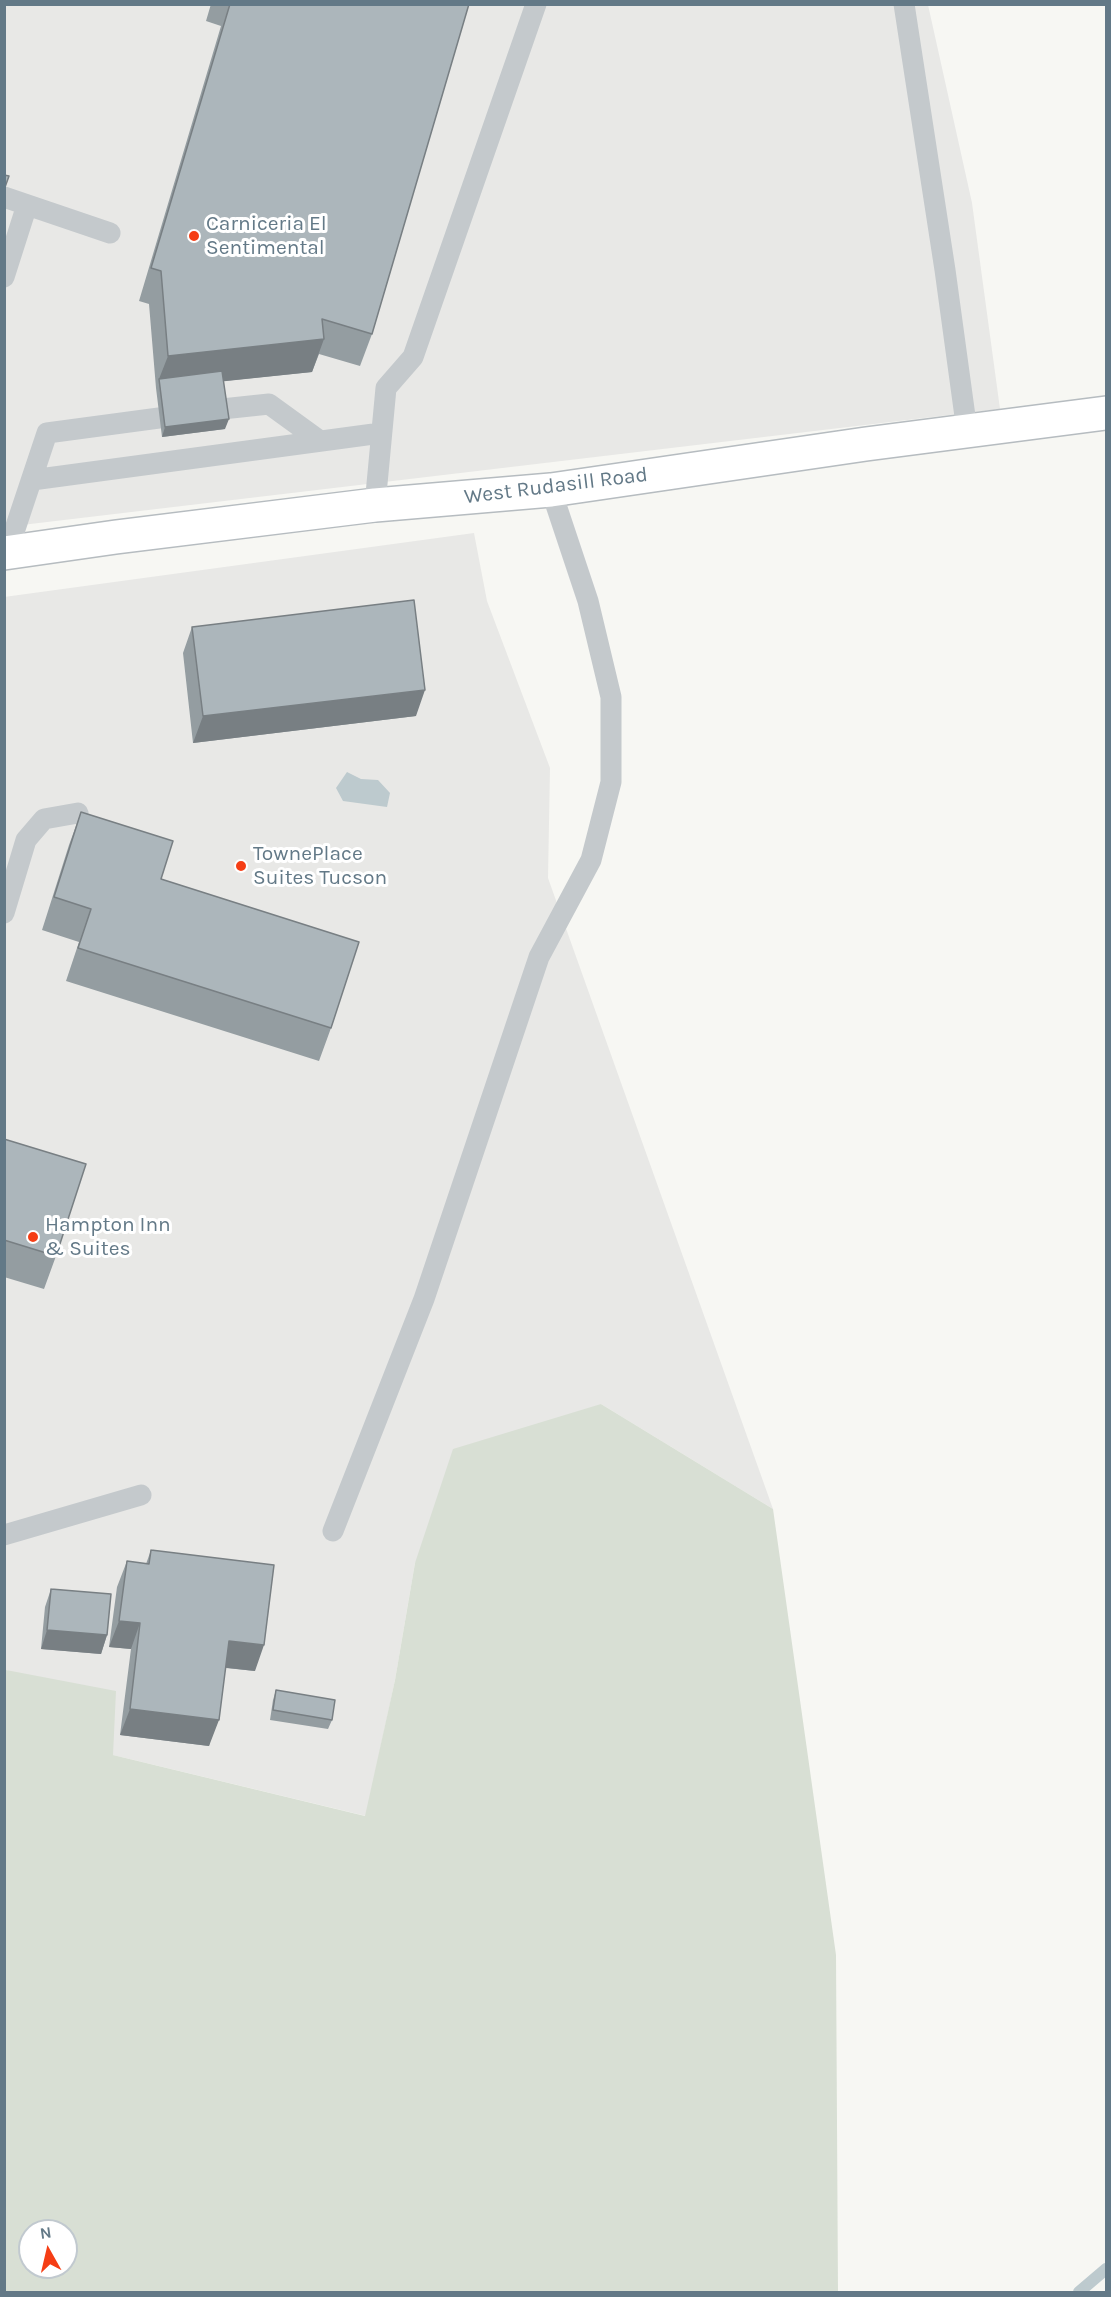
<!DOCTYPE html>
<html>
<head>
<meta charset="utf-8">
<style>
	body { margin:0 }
	#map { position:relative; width:1111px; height:2297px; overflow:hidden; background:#f7f7f3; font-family:Karla,sans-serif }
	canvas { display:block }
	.frame { position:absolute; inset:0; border:6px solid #637987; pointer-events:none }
	.north { position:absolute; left:18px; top:2219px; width:60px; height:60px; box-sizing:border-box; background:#fff; border:2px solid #c1c9cf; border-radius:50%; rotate:352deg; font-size:16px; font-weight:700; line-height:24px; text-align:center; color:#637987 }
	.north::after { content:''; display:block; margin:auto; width:21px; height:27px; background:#f53e15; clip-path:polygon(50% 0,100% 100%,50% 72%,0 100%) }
</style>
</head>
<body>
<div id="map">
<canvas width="1111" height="2297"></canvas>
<div class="frame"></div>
<div class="north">N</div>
</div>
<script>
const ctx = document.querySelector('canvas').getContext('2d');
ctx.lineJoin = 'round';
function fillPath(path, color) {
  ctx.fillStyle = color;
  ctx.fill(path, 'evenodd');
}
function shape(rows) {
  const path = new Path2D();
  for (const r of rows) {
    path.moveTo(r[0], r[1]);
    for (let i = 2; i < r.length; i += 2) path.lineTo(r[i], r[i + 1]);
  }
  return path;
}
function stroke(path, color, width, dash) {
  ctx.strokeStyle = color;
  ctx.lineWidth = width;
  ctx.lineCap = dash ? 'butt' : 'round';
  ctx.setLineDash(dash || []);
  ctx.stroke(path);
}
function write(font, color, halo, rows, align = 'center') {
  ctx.font = font + ' Karla,sans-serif';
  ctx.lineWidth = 6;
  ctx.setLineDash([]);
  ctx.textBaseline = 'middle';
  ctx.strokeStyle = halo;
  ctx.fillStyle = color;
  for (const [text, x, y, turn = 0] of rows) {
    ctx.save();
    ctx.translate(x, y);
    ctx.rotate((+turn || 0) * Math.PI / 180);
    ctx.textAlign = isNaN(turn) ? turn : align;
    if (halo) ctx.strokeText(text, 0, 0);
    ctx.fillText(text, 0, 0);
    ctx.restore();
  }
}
fillPath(shape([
	[4,5,928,5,972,203,1000,409,5,527],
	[474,533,487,601,550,768,548,878,773,1509,601,1404,415,1563,395,1680,366,1816,113,1755,7,1670,5,1671,4,597]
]), '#e8e8e6');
fillPath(shape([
	[601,1404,773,1509,836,1955,838,2292,5,2292,5,1671,6,1670,116,1691,113,1755,365,1816,395,1680,415,1563,453,1449],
	[30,2231,66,2231,66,2267,30,2267]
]), '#d8dfd4');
fillPath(shape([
	[347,772,361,779,378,780,390,793,387,807,343,801,336,788]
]), '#bdcace');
stroke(shape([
	[1079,2292,1106,2269]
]), '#bdcace', 12);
const secondary = shape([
	[4,553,116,537,375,505,551,490,866,444,1106,413]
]);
stroke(secondary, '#b6bcc0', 36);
stroke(shape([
	[904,4,945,270,967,431],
	[4,197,110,233],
	[4,277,27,205],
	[222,409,269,404,320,441],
	[32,480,381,433],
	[375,505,386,388,413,357,536,4],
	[7,553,47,433,159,418],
	[4,913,26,840,44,819,78,813],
	[333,1531,424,1299,539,957,591,860,611,782,611,697,588,601,551,490],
	[4,1535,141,1495]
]), '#c4c9cc', 21);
stroke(secondary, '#fff', 33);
fillPath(shape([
	[211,4,469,4,372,334,360,366,319,354,312,372,224,381,225,429,162,437,156,388,149,304,139,301,221,26,206,21],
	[192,627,416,716,193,743,183,653],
	[81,812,161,879,331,1028,319,1061,66,981,79,942,42,930,69,845],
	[4,1139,56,1256,44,1289,4,1277],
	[151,1550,255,1671,226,1668,209,1746,120,1735,131,1649,109,1647,117,1587,127,1561,146,1564],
	[51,1589,107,1635,101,1654,41,1649,45,1607],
	[276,1690,332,1720,328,1729,270,1720,273,1700]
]), '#949da1');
fillPath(shape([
	[324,339,312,372,160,388,159,379,168,356],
	[229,419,225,429,162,437,165,427],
	[425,690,416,716,193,743,203,716],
	[119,1621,140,1623,131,1649,109,1647],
	[47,1630,107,1635,101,1654,41,1649],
	[229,1641,264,1645,255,1671,219,1667],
	[130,1709,219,1720,209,1746,120,1735]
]), '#787f83');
const building = shape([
	[230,4,469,4,372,334,322,319,324,339,168,356,161,271,151,268,230,4],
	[4,175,9,176,4,190,4,175],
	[222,371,229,419,165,427,159,379,222,371],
	[414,600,425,690,203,716,192,627,414,600],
	[81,812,173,841,161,879,359,942,331,1028,78,948,91,909,54,897,81,812],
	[4,1139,86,1164,56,1256,4,1240,4,1139],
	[151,1550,274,1565,264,1645,229,1641,219,1720,130,1709,140,1623,119,1621,127,1561,149,1564,151,1550],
	[51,1589,111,1594,107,1635,47,1630,51,1589],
	[276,1690,335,1700,332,1720,273,1710,276,1690]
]);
fillPath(building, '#acb6bb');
stroke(building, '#787f83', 1.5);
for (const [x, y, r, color] of [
	[194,236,6,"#f53e15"],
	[241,866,6,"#f53e15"],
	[33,1237,6,"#f53e15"]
]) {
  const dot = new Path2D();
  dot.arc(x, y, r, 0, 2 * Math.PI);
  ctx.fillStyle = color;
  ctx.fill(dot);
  stroke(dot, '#fff', 2);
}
write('21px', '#637987', '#fff', [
	["Carniceria El",206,224],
	["Sentimental",206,248],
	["TownePlace",253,854],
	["Suites Tucson",253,878],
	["Hampton Inn",45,1225],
	["& Suites",45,1249]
], 'left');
write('21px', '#637987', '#fff', [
	["West Rudasill Road",556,486,-7]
]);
</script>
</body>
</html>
